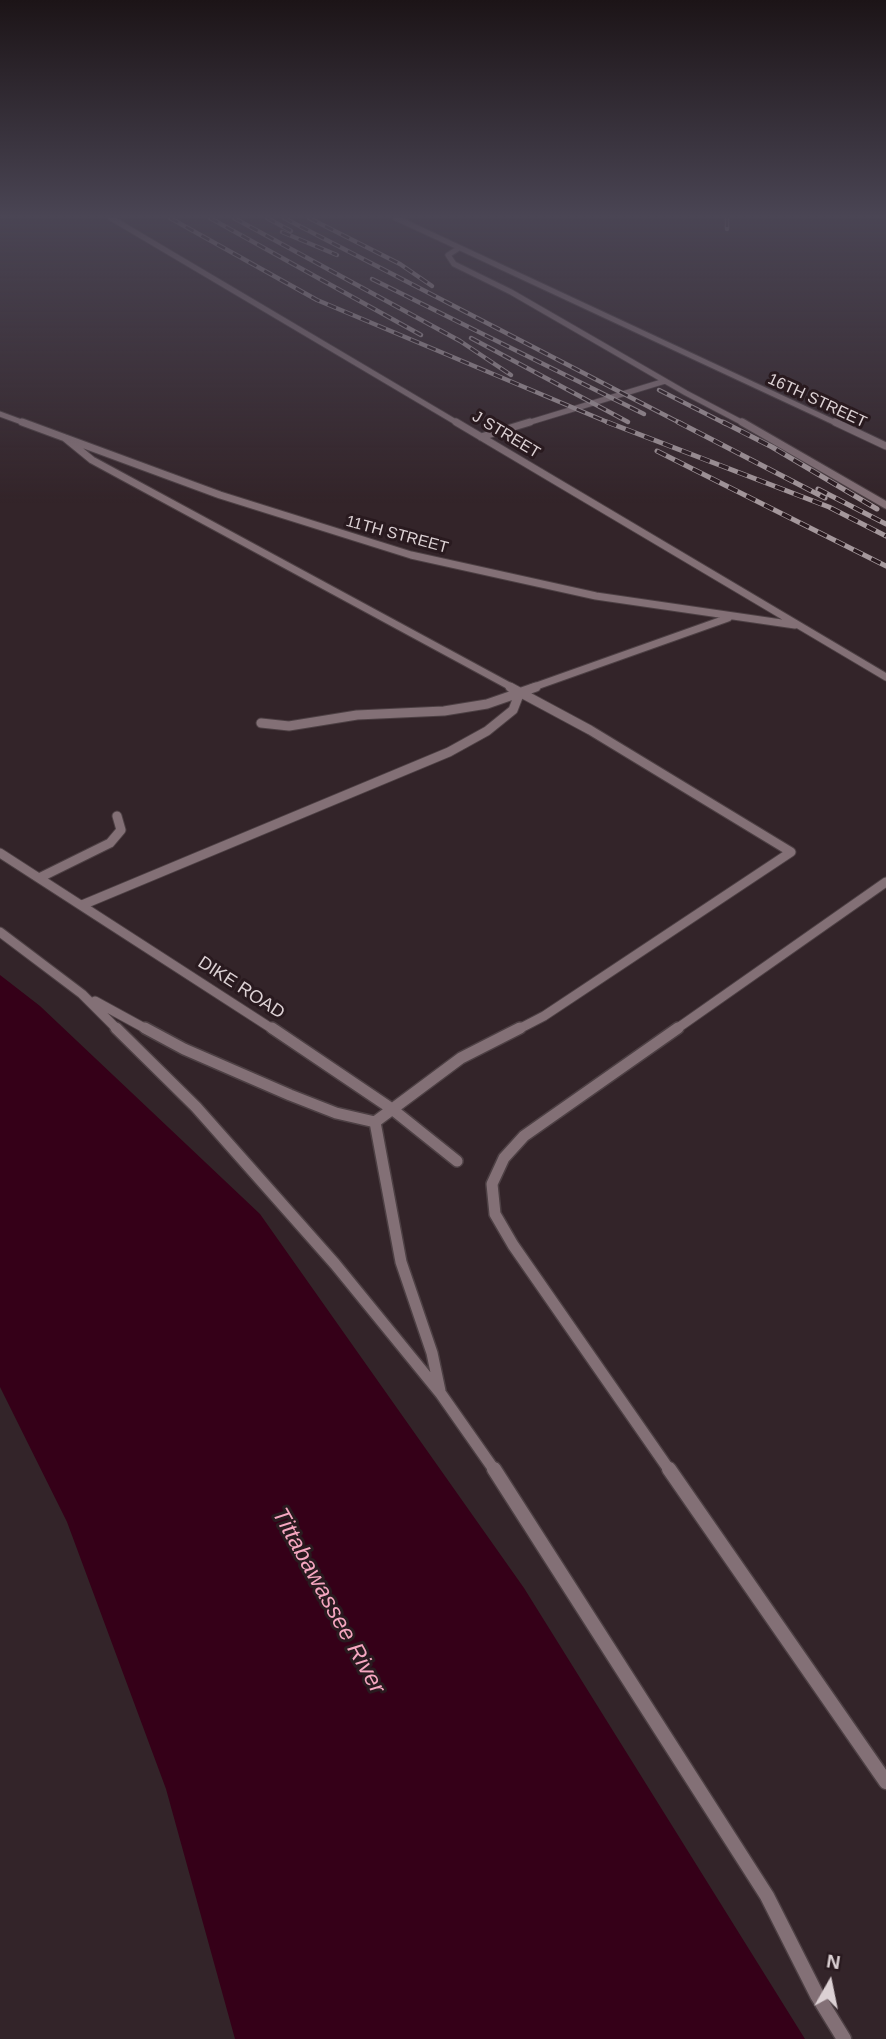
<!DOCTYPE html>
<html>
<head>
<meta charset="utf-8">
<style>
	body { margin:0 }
	#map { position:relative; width:886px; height:2039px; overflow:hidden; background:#332429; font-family:Helvetica,sans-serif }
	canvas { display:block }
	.north { position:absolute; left:795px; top:1948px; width:70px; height:70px; -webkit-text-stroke:5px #291a1f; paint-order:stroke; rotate:9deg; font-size:19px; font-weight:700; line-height:28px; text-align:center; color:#dcd1d4 }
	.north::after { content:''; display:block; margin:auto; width:24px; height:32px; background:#dcd1d4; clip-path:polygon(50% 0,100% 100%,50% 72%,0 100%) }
</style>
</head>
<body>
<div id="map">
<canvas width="886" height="2039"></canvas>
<div class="north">N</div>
</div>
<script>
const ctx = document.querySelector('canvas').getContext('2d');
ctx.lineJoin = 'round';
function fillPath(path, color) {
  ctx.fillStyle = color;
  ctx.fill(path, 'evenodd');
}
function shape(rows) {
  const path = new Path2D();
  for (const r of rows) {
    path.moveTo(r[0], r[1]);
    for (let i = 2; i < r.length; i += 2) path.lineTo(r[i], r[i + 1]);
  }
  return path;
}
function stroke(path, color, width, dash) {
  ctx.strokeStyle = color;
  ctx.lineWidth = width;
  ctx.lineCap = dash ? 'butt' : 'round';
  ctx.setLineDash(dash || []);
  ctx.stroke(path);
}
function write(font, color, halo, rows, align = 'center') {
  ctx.font = font + ' Helvetica,sans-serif';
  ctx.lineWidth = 6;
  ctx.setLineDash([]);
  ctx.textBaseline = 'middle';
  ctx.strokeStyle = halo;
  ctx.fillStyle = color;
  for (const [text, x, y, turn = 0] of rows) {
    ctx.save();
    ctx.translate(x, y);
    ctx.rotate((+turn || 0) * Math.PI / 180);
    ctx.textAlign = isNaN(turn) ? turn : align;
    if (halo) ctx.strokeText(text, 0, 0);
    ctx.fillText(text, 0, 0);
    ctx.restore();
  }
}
fillPath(shape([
	[0,975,40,1006,260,1214,524,1588,805,2039,235,2039,166,1789,67,1522,0,1387]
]), '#350018');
const laneFar4 = shape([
	[111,218,459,424],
	[396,218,838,424],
	[459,248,448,255,454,264,511,292,686,393,745,424],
	[0,414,27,424],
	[524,424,665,381]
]);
const laneFar3 = shape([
	[22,422,220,495,411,555,596,596,795,625],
	[456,422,886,677],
	[742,422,886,505],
	[835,422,886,446],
	[481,437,530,422],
	[65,438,92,460,513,688],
	[531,688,728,618]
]);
const laneFar2 = shape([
	[510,687,590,730,791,852,544,1016,517,1030],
	[261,723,289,726,357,715,444,711,487,704,536,687],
	[0,853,274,1030],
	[39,878,110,843,121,830,117,816],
	[82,905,449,752,487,731,513,710,520,692],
	[0,932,82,994,118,1030],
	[95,1001,148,1030],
	[675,1030,886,882]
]);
const laneFar1 = shape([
	[116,1028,196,1107,335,1264,441,1394,495,1471],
	[145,1028,184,1049,290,1095,336,1113,375,1122,401,1262,432,1353,440,1391],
	[272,1028,392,1109,457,1161],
	[375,1122,461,1058,520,1028],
	[670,1471,513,1245,495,1214,492,1184,504,1158,524,1136,678,1028]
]);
const lane = shape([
	[494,1469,767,1896,817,1995,844,2039],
	[669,1469,886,1782]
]);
stroke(laneFar4, '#4d4044', 7);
stroke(laneFar3, '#4d4044', 9);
stroke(laneFar2, '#4d4044', 11);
stroke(laneFar1, '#4d4044', 14);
stroke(lane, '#4d4044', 17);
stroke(laneFar4, '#837076', 5);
stroke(laneFar3, '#837076', 7);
stroke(laneFar2, '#837076', 9);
stroke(laneFar1, '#837076', 11);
stroke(lane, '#837076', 14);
const railFar1 = shape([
	[170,218,317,300,612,424],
	[210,218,421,335],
	[234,218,460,341,511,375],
	[267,218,291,231],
	[284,218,682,424],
	[309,218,400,264,432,286],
	[727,218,727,229],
	[282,232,337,255],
	[372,279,644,414],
	[471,338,628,422],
	[659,390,726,424]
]);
const rail = shape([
	[607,422,829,507,886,536],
	[678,422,825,498],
	[723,422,772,447,877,509],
	[657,451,886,566],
	[818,489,886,524]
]);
stroke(railFar1, '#a5989c', 4.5);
stroke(rail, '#a5989c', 5);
stroke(railFar1, '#291a1f', 2.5, [9]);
stroke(rail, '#291a1f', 3.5, [10]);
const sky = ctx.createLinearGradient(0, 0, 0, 504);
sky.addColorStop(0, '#1c1417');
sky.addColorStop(0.43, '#4a4554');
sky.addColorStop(1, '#4a455400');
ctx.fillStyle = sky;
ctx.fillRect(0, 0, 886, 504);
write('16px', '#dcd1d4', '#291a1f', [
	["16TH STREET",817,401,25],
	["J STREET",506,435,31],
	["11TH STREET",397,535,15]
]);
write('18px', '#dcd1d4', '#291a1f', [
	["DIKE ROAD",241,988,33]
]);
write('italic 23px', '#f5a6c0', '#291a1f', [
	["Tittabawassee River",328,1601,61]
]);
</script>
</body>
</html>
